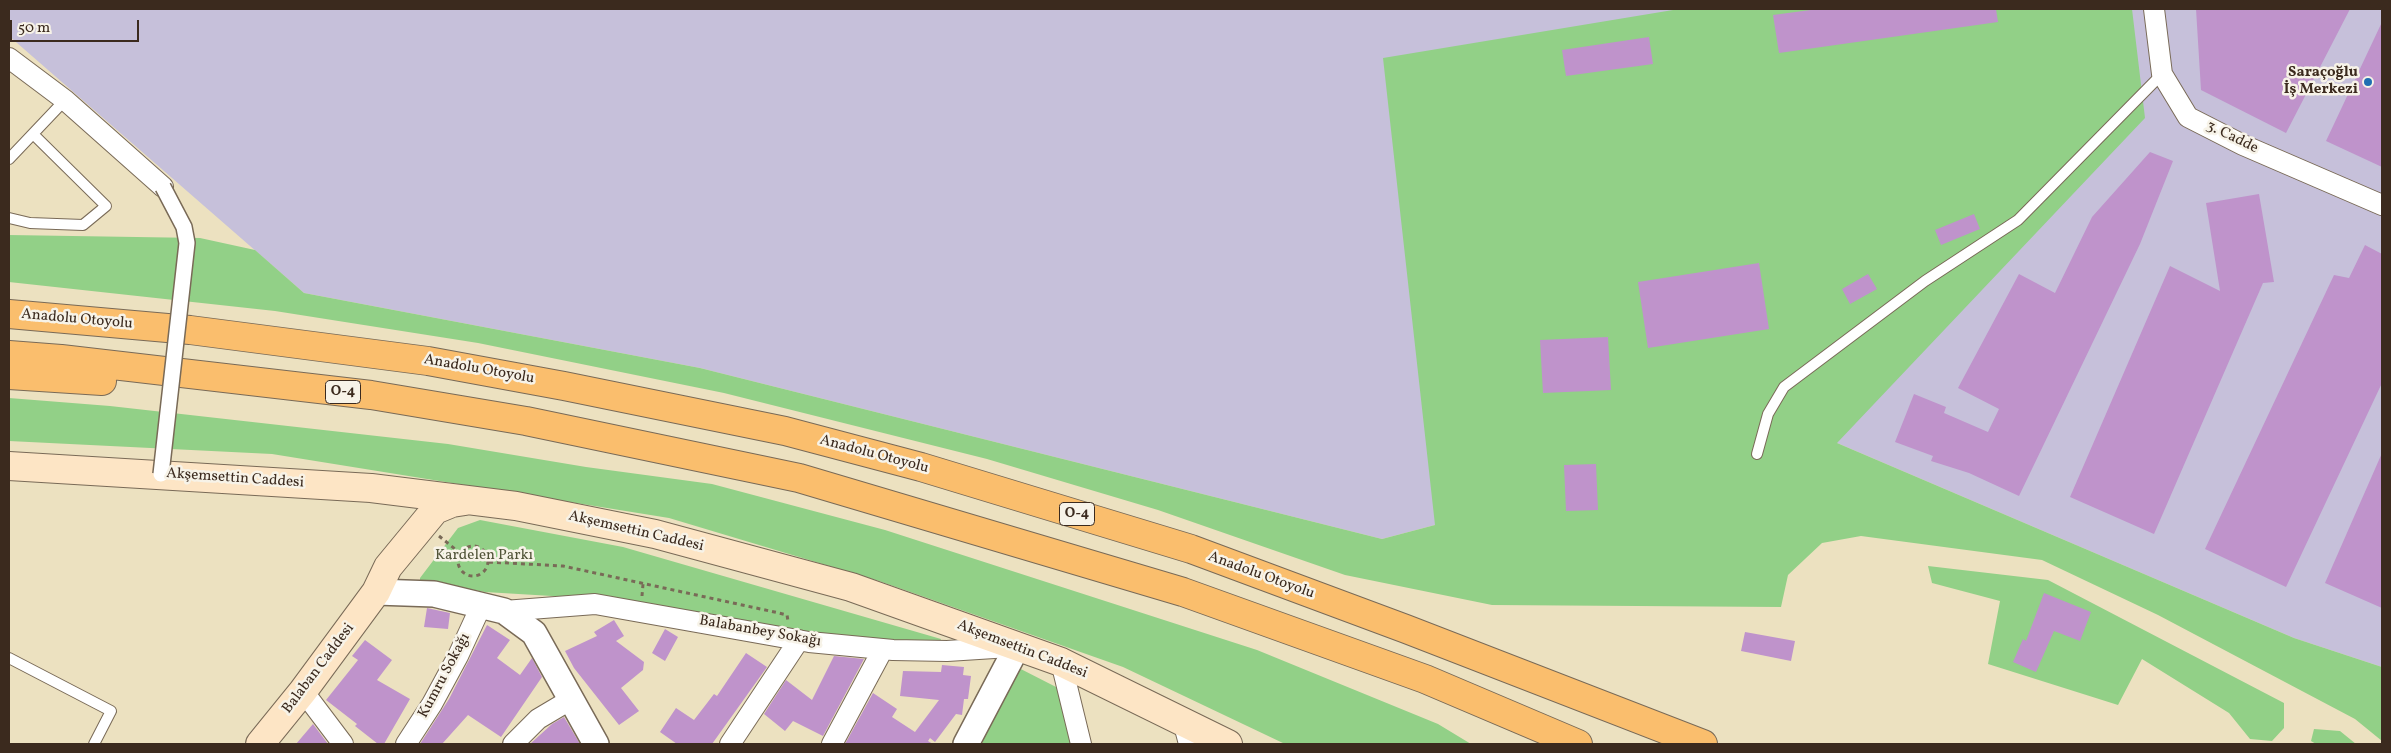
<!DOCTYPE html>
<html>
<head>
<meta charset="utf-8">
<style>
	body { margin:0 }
	#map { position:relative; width:2391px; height:753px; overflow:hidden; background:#ece1c0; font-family:Vollkorn,serif }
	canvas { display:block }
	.frame { position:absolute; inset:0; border:10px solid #3b2a1e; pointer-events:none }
	.scale { position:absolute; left:10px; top:20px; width:129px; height:22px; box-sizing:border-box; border:2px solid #3b2a1e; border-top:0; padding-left:6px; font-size:15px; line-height:18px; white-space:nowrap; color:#3b2a1e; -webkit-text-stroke:4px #f7f3e8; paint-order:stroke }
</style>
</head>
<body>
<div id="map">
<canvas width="2391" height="753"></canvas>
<div class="frame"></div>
<div class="scale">50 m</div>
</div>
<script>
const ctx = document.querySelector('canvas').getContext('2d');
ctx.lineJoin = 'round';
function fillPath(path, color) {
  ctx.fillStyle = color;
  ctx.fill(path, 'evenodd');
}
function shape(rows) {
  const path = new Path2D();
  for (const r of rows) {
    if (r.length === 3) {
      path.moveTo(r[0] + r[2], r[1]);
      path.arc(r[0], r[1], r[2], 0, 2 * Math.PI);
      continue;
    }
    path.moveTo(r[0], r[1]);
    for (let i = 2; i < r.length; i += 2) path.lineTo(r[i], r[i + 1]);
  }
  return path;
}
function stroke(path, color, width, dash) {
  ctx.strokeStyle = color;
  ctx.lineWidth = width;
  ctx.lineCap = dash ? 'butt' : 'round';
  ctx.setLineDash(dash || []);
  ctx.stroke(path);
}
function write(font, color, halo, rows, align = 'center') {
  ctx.font = font + ' Vollkorn,serif';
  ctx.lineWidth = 5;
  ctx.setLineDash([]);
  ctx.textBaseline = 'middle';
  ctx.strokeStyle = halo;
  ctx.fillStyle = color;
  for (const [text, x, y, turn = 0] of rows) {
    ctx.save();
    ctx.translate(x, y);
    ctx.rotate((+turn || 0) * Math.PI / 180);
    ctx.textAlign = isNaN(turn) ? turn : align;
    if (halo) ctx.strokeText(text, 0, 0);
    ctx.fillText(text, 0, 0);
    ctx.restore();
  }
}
fillPath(shape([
	[9,9,2382,9,2382,667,2294,638,1837,443,1435,525,1382,539,700,368,304,293,9,36]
]), '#c6c0da');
fillPath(shape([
	[1679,9,2132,9,2145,118,1837,443,2294,638,2382,667,2382,741,2355,719,2158,615,2042,560,1861,536,1822,543,1788,575,1781,607,1492,605,1345,575,1158,510,987,459,724,393,478,343,275,311,9,282,9,235,200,238,255,250,304,293,700,368,1382,539,1435,525,1383,58],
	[9,398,110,406,448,444,586,467,712,484,885,530,1257,650,1438,724,1471,744,1285,744,1123,667,879,581,669,518,272,454,9,441],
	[480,520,623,547,941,639,939,644,799,636,602,599,485,592,437,583,420,583,420,578,458,528],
	[1928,566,2048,580,2284,703,2284,728,2272,741,2250,739,2229,713,2142,659,2118,705,1988,664,2000,601,1932,583],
	[1011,664,1058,688,1072,744,982,744],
	[2314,729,2340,731,2356,744,2316,744,2311,741]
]), '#92d087');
fillPath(shape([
	[1818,9,1996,9,1998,22,1779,53,1773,15],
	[2196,9,2350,9,2286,133,2201,90],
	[2382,22,2382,167,2326,141],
	[1649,37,1653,64,1566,76,1562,50],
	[2150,152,2173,161,2140,244,2019,496,1969,473,1931,461,1933,456,1895,442,1914,394,1946,407,1944,413,1988,432,1999,409,1958,388,2019,274,2055,293,2092,217],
	[2259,194,2274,282,2263,283,2154,534,2070,497,2170,266,2220,291,2206,203],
	[1974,214,1980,229,1941,245,1935,230],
	[2365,245,2382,254,2382,383,2286,587,2205,549,2334,275,2349,278],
	[1759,263,1769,329,1648,348,1638,282],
	[1868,274,1877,289,1850,304,1842,289],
	[1608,337,1611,390,1543,393,1540,340],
	[2382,453,2382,608,2325,583],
	[1596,464,1598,510,1566,511,1564,465],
	[2044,593,2091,612,2080,641,2054,631,2036,672,2013,662,2023,639,2026,641],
	[427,608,450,613,448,629,424,627],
	[614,620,624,636,616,641,644,662,643,670,621,688,639,711,619,725,574,668,565,651,597,636,594,632],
	[487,625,510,640,497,658,520,675,532,658,542,677,501,737,468,715,442,744,420,744,449,699],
	[665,629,678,637,665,661,652,653],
	[1745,632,1795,641,1791,661,1741,651],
	[365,640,392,660,377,680,410,699,384,744,378,744,355,726,357,724,326,700,358,660,352,656],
	[746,653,767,667,712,744,677,744,660,732,676,708,694,720,714,694,717,696],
	[834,656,864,659,823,736,793,721,785,731,764,714,786,680,812,700],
	[942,665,964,667,963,675,971,676,968,699,964,699,962,715,956,714,935,742,930,738,928,741,933,744,845,744,873,693,897,709,892,717,915,732,939,700,900,696,903,671,941,672],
	[564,717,580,744,530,744,552,724],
	[313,724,328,744,296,744]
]), '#bf93cb');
const service = shape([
	[9,159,65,100],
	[9,218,30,223,83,225,106,206,33,134],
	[1757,454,1768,414,1784,387,1925,281,2018,220,2162,74],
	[9,658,111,711,94,744]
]);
const minor = shape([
	[2154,9,2162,74,2188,117,2243,145,2382,205],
	[9,58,65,100,163,187],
	[504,611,595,604,809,642,893,650,947,651,1010,647],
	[1061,662,1081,744],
	[303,691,343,744],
	[1183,721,1189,744],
	[406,744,432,704,458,656,481,606],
	[513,744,538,719,570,700],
	[730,744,799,640],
	[832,744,883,649]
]);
const tertiary = shape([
	[376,592,434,594,504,611,534,633,596,744],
	[966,744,1017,647]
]);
const secondary = shape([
	[9,466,371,488,516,506,655,534,851,587,1061,662,1228,744],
	[260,744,303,691,376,592,388,567,435,510,452,503,465,501]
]);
const motorway = shape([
	[9,314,190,330,428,361,564,386,785,431,921,467,1191,549,1406,629,1703,744],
	[9,355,61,359,371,395,526,421,799,478,1183,592,1425,679,1578,744],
	[9,375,102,381]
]);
stroke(service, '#796a57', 12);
stroke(minor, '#796a57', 22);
stroke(tertiary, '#796a57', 28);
stroke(secondary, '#796a57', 30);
stroke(motorway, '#796a57', 30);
stroke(shape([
	[439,536,460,553],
	[473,561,15],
	[489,562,563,566,779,613,787,615,788,621],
	[642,596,643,584]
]), '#796a57', 3, [4, 4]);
stroke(service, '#fff', 10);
stroke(minor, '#fff', 20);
stroke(tertiary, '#fff', 25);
stroke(secondary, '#fde5c5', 28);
stroke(motorway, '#fabe6d', 28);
const pedestrianBridge = shape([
	[161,474,187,243,184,227,163,187]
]);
stroke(pedestrianBridge, '#796a57', 18, []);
stroke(pedestrianBridge, '#fff', 15);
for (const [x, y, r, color] of [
	[2368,82,5,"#1f6fb2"]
]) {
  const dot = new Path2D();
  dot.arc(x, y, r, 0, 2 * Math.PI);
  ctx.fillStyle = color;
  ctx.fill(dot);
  stroke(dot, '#f7f3e8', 2);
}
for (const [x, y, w] of [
	[343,392,35],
	[1077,514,35]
]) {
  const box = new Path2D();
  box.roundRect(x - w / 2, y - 11.5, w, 23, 4);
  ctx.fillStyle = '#f7f3e8';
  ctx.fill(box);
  stroke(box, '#3b2a1e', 1);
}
write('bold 14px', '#3b2a1e', null, [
	["O-4",343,392],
	["O-4",1077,514]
]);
write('bold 15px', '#3b2a1e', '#f7f3e8', [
	["Saraçoğlu",2358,73],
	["İş Merkezi",2358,90]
], 'right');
write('15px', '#3b2a1e', '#f7f3e8', [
	["3. Cadde",2232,138,26],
	["Anadolu Otoyolu",77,320,5],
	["Anadolu Otoyolu",479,370,10],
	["Anadolu Otoyolu",874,455,15],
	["Akşemsettin Caddesi",235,479,4],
	["Akşemsettin Caddesi",636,532,13],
	["Anadolu Otoyolu",1261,576,20],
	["Balabanbey Sokağı",760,632,10],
	["Akşemsettin Caddesi",1022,650,21],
	["Balaban Caddesi",319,669,-53],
	["Kumru Sokağı",445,676,-62]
]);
write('15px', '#515438', '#f7f3e8', [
	["Kardelen Parkı",484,556]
]);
</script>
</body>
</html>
